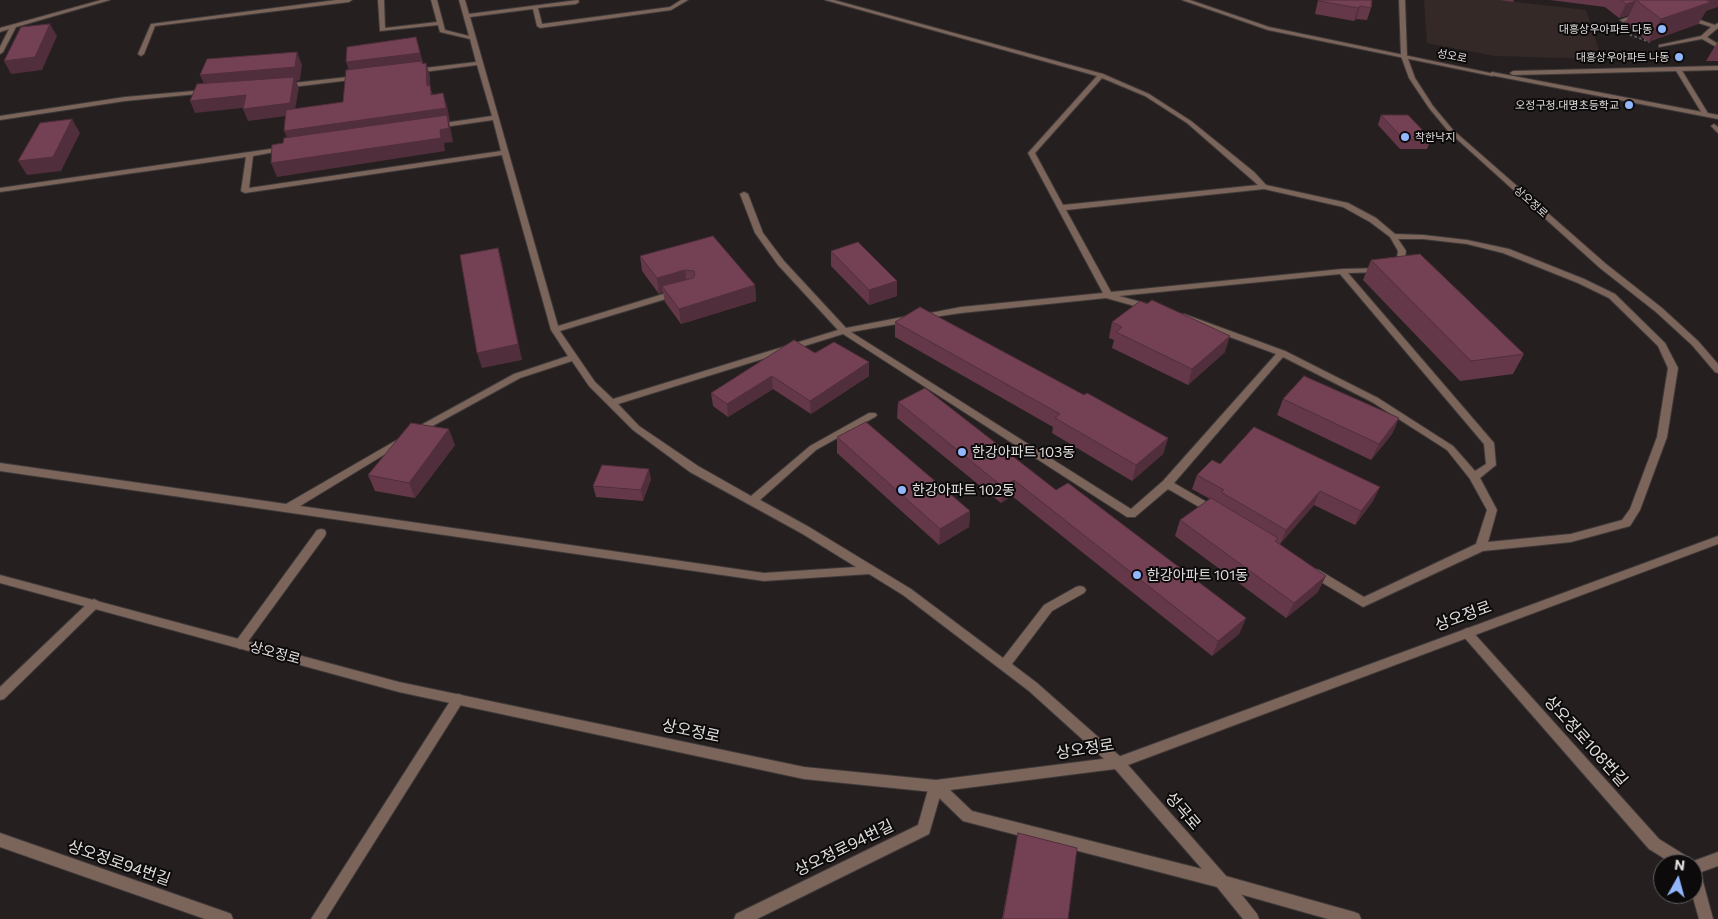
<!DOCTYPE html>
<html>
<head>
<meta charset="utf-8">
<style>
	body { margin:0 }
	#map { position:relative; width:1718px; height:919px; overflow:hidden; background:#25201f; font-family:Commissioner,sans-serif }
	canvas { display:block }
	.north { position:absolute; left:1653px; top:854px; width:50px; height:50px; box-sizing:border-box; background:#0c0a0a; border:1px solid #615e5e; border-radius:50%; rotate:7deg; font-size:14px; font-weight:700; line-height:20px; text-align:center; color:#e1dddd }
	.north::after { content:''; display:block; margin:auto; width:18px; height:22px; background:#93b7fd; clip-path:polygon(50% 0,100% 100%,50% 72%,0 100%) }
</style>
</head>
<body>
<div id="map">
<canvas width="1718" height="919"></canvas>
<div class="north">N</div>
</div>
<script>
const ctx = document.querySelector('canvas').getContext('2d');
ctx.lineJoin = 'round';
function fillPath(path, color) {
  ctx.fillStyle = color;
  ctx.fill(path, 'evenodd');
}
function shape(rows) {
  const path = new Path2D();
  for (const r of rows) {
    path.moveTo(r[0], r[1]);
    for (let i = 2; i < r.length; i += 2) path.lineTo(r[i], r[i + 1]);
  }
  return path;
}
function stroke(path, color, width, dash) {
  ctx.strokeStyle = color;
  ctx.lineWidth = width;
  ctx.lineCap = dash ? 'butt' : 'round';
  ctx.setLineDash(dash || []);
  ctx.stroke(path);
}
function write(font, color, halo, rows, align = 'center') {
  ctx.font = font + ' Commissioner,"Noto Sans KR",sans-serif';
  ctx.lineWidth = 4;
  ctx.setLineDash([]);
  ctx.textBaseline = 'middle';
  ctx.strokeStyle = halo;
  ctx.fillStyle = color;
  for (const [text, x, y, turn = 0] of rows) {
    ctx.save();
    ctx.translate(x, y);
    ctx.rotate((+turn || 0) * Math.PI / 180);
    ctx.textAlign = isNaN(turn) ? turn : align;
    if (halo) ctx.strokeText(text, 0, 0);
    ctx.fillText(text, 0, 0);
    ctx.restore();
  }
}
fillPath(shape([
	[1424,0,1499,0,1586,10,1602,59,1495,56,1427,43]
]), '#352928');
const service = shape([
	[101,0,110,0,16,27,3,52,0,54,0,47,9,29,0,32,0,28,101,0],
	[336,0,352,0,349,2,155,26,144,54,141,56,138,54,151,24,336,0],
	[378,0,384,0,385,28,437,22,431,0,437,0,445,30,469,36,459,0,465,0,469,14,578,0,579,2,576,4,538,8,542,24,670,7,681,0,688,0,671,10,540,28,537,26,533,9,470,17,558,326,673,291,676,290,680,293,679,295,560,331,595,382,613,399,838,330,778,265,755,233,740,194,744,192,748,194,763,233,784,261,846,328,908,316,912,319,908,322,851,332,1131,509,1163,481,1276,354,1181,319,1180,317,1181,315,1184,314,1285,351,1378,398,1453,446,1475,471,1486,464,1484,444,1340,274,1119,296,1152,305,1153,307,1149,310,1106,298,961,313,920,319,919,317,920,315,961,307,1103,293,1028,153,1097,76,825,0,834,0,1103,74,1149,94,1191,121,1254,172,1266,185,1348,203,1376,218,1395,234,1423,235,1467,240,1509,249,1584,279,1615,294,1665,343,1678,368,1667,437,1640,510,1630,526,1571,542,1483,551,1363,607,1311,576,1309,573,1311,570,1315,569,1319,570,1364,597,1476,544,1487,510,1470,479,1447,450,1372,402,1283,357,1174,483,1217,508,1218,511,1217,514,1213,515,1168,489,1135,517,1127,517,843,334,618,404,639,426,698,466,751,496,810,446,869,413,875,413,877,415,875,417,816,450,760,500,809,527,911,589,1003,658,1044,605,1076,587,1080,586,1084,587,1086,590,1084,593,1052,611,1012,664,1037,683,1123,759,1125,763,1123,767,1118,769,1113,767,1029,691,903,595,869,574,764,581,0,471,0,463,286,504,402,437,405,438,407,440,405,442,300,506,764,573,856,567,801,533,690,472,633,430,589,386,572,361,520,378,418,434,412,434,410,432,412,430,514,374,568,356,551,330,502,155,245,193,241,191,246,157,0,192,0,188,284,147,287,149,286,150,253,156,249,188,501,151,493,120,437,128,434,126,437,124,492,116,477,65,416,73,413,71,416,69,476,62,470,39,440,32,438,25,380,31,378,0],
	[1102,78,1145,96,1187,123,1258,185,1063,205,1035,153,1102,78],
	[1264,189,1343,207,1370,222,1390,237,1398,251,1396,264,1393,266,1394,268,1400,268,1404,265,1406,251,1398,239,1423,239,1467,244,1503,253,1578,283,1609,298,1658,346,1668,368,1657,437,1630,509,1622,520,1571,534,1488,542,1497,510,1480,478,1496,465,1494,443,1348,273,1381,272,1384,272,1384,268,1342,269,1111,292,1066,210,1264,189],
	[1676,68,1681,69,1709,115,1708,116,1703,115,1675,69,1676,68],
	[357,76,360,78,359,79,284,88,281,86,284,84,357,76],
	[205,90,207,91,207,93,125,101,0,120,0,116,125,97,205,90],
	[1714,124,1718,127,1718,133,1711,126,1714,124],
	[321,529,325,530,326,533,325,536,244,647,240,649,236,647,234,644,236,641,317,530,321,529],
	[94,599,98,601,100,604,98,607,4,699,0,700,0,687,90,601,94,599],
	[1467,628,1471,630,1659,839,1691,859,1692,862,1698,863,1713,919,1699,919,1692,894,1693,864,1673,864,1649,849,1463,636,1461,633,1463,630,1467,628],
	[458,694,462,695,464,699,462,703,326,919,311,919,454,695,458,694],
	[936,780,941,782,943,786,929,834,757,919,734,919,736,914,918,825,929,786,931,782,936,780],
	[1222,875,1354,912,1359,914,1361,919,1328,919,1222,889,1217,887,1215,882,1217,877,1222,875]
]);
const minor = shape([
	[1182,0,1190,0,1269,27,1495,74,1492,76,1268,30,1182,0],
	[1639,13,1642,15,1641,16,1623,22,1620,20,1639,13],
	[1688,16,1715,25,1718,23,1718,28,1707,37,1718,44,1718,48,1702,39,1659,47,1659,45,1701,36,1711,27,1686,19,1686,17,1688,16],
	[0,833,226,912,231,914,233,919,205,919,0,847,0,833],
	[1718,852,1718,866,1693,875,1693,864,1688,863,1718,852]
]);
const tertiary = shape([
	[1399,0,1405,0,1407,56,1415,78,1433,106,1453,130,1606,264,1662,308,1698,341,1718,364,1718,373,1715,372,1692,345,1656,312,1600,268,1449,132,1429,108,1409,78,1401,56,1399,0],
	[1718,66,1718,70,1513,75,1510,73,1513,71,1718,66],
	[1492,72,1718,115,1718,119,1490,75,1489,74,1492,72],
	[1718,536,1718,544,1128,765,1234,885,1257,914,1259,919,1243,919,1217,887,963,821,933,792,804,779,399,692,0,583,0,575,399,682,804,767,936,780,1118,757,1718,536],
	[1115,769,1202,869,972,811,950,790,1115,769]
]);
stroke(service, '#3f3a3a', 2);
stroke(minor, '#3f3a3a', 2);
stroke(tertiary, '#3f3a3a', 2);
stroke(shape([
	[1625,33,1650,42]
]), '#645f5e', 2, [2.5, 2.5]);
fillPath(service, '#7b645a');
fillPath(minor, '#7b645a');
fillPath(tertiary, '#7b645a');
fillPath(shape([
	[1318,0,1372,0,1371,8,1367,20,1356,19,1354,21,1315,14],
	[1499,0,1514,0,1513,2],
	[1550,0,1718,0,1706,11,1698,24,1648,42,1625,23,1629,15,1619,18,1605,7],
	[1718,41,1718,61,1706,61],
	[1381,115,1431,139,1427,149,1400,149,1378,125],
	[831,251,897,296,869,305,831,266],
	[640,256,755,285,756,301,681,324,665,302,663,292,659,294,642,271],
	[1371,260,1524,354,1513,374,1460,381,1363,280],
	[895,322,1084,395,1168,438,1163,454,1132,481,1052,433,1053,427,895,337],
	[1112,322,1225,352,1188,385,1112,348,1114,340,1109,338],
	[815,353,869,376,811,414,773,389,728,417,713,406,711,393],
	[1283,399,1399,418,1392,434,1371,460,1277,415],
	[898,402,1056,490,1246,618,1239,634,1212,656,1012,496,1001,503,897,418],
	[837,437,970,511,969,527,939,545,837,453],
	[455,445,415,498,375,491,368,475],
	[1220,464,1373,501,1355,525,1314,505,1280,544,1318,592,1286,618,1175,536,1180,520,1210,499,1192,489,1197,475],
	[651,479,643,501,596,497,593,486],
	[1018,833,1068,919,1002,919]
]), '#643848');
fillPath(shape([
	[1705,0,1718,0,1718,7,1706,11,1698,24,1648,42,1661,19],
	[1636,1,1629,15,1619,18,1626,4],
	[1360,6,1356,19,1354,21,1358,8],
	[50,24,57,36,42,70,11,74,4,61],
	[416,37,424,66,351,75,346,62],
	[297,52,302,65,300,80,296,81,299,88,294,115,248,121,243,109,290,103,206,88,200,75],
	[426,63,430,76,430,87,434,98,431,99,427,86],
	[443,93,447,106,450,121,449,121,453,142,444,143,445,151,277,177,271,163,290,144,284,131],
	[246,95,251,107,195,113,190,101],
	[72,119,80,133,61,171,27,175,18,161],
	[498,248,502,263,522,360,482,368,477,353],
	[685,270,687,285,662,286,663,292,659,294,657,278],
	[897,281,897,296,869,305,869,290],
	[755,285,756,301,681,324,679,309],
	[1230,336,1225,352,1188,385,1192,369],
	[869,362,869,376,811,414,810,401],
	[772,376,773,389,728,417,727,404],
	[1399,418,1392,434,1371,460,1379,444],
	[449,429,455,445,415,498,409,483],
	[1168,438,1163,454,1132,481,1136,465],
	[649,469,651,479,643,501,641,490],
	[1014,480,1012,496,1001,503,1003,487],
	[1380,487,1373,501,1355,525,1361,511],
	[1320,491,1314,505,1280,544,1286,530],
	[970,511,969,527,939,545,940,529],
	[1326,576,1318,592,1286,618,1294,603],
	[1246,618,1239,634,1212,656,1218,641]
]), '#512e3b');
const building = shape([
	[1319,0,1372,0,1371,8,1360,6,1358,8,1319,1,1319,0],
	[1621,0,1637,0,1636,1,1626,4,1621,0],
	[1636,0,1706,0,1711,2,1661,19,1636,0],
	[50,24,35,57,4,61,21,27,50,24],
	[416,37,420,53,346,62,347,47,416,37],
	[297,52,295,67,200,75,207,59,297,52],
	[422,61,422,64,426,63,427,86,430,85,431,95,443,93,446,108,284,131,286,110,343,102,346,70,422,61],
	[294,77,290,103,243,109,246,95,190,101,197,84,294,77],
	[447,115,449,128,440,130,441,138,271,163,272,145,283,143,284,138,447,115],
	[1381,115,1408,115,1431,139,1404,140,1381,115],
	[72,119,53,157,18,161,40,123,72,119],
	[713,236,755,285,679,309,662,286,693,278,695,275,694,271,685,270,657,278,640,256,713,236],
	[858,242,897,281,869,290,831,251,858,242],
	[498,248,518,344,477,353,460,255,498,248],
	[1420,254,1524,354,1471,361,1371,260,1420,254],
	[1152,300,1230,336,1192,369,1116,332,1122,327,1112,322,1140,301,1147,304,1152,300],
	[920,307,1084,395,1087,393,1168,438,1136,465,1055,418,1060,414,895,322,920,307],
	[794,340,815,353,834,342,869,362,810,401,772,376,727,404,711,393,794,340],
	[1304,376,1399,418,1379,444,1283,399,1304,376],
	[925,388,1056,490,1068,483,1246,618,1218,641,1014,480,1003,487,898,402,925,388],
	[866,422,970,511,940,529,837,437,866,422],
	[411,423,449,429,409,483,368,475,411,423],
	[1254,427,1380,487,1361,511,1320,491,1286,530,1221,492,1224,490,1197,475,1212,460,1220,464,1254,427],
	[602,465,649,469,641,490,593,486,602,465],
	[1211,498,1278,538,1275,541,1326,576,1294,603,1180,520,1211,498],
	[1018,833,1077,848,1068,919,1003,919,1018,833]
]);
fillPath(building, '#744154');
stroke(building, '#512e3b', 1);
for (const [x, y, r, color] of [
	[1662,29,5,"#93b7fd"],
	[1679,57,5,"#93b7fd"],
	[1629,105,5,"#93b7fd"],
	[1405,137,5,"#93b7fd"],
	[962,452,5,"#93b7fd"],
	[902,490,5,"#93b7fd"],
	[1137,575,5,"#93b7fd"]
]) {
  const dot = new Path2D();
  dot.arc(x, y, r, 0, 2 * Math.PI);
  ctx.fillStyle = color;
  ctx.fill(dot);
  stroke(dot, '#0c0a0a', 2);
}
write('11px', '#e1dddd', '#0c0a0a', [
	["대흥상우아파트 다동",1652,29],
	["대흥상우아파트 나동",1669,57],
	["오정구청.대명초등학교",1619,105],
	["착한낙지",1415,137,"left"]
], 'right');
write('11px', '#e1dddd', '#0c0a0a', [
	["성오로",1452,56,11],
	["상오정로",1531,202,42]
]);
write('14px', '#e1dddd', '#0c0a0a', [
	["한강아파트 103동",972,452],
	["한강아파트 102동",912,490],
	["한강아파트 101동",1147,575]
], 'left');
write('14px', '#e1dddd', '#0c0a0a', [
	["상오정로",275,653,15]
]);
write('16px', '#e1dddd', '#0c0a0a', [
	["상오정로",1463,616,-20],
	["상오정로",691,731,12],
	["상오정로108번길",1586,741,48],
	["상오정로",1085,749,-9],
	["성곡로",1183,811,49],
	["상오정로94번길",844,848,-26],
	["상오정로94번길",119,863,19]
]);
</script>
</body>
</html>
